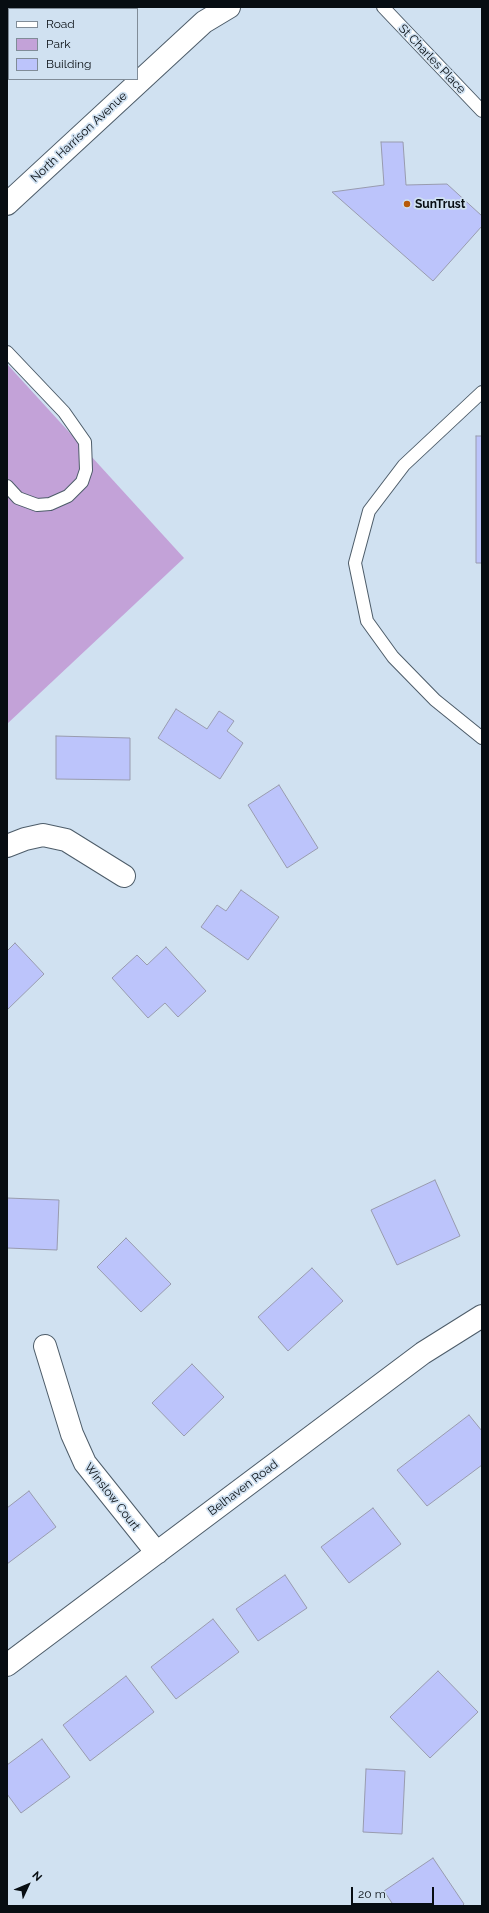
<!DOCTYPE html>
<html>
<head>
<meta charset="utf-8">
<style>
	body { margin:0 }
	#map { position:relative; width:489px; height:1913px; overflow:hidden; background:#d0e1f1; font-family:Raleway,sans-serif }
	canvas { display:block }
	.frame { position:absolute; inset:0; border:8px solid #070d12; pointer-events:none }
	.legend { position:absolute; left:8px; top:8px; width:130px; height:72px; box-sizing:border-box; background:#d0e1f1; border:1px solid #808c98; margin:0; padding:5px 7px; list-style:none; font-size:12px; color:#070d12 }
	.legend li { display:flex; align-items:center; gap:8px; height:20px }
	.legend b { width:20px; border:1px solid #808c98 }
	.north { position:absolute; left:8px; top:1865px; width:40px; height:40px; -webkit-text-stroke:3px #d0e1f1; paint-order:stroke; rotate:46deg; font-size:11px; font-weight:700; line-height:16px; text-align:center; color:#070d12 }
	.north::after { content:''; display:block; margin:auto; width:14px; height:18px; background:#070d12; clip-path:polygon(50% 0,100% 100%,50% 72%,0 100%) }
	.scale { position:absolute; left:351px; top:1887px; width:83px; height:18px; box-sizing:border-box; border:2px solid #070d12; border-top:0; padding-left:5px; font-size:12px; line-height:14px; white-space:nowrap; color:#070d12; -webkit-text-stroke:3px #d0e1f1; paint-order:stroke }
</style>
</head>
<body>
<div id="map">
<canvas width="489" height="1913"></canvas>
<div class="frame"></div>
<ul class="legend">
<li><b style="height:5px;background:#fff"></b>Road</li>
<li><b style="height:11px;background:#c3a2d8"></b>Park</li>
<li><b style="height:11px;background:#bcc4fb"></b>Building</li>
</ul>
<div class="north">N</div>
<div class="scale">20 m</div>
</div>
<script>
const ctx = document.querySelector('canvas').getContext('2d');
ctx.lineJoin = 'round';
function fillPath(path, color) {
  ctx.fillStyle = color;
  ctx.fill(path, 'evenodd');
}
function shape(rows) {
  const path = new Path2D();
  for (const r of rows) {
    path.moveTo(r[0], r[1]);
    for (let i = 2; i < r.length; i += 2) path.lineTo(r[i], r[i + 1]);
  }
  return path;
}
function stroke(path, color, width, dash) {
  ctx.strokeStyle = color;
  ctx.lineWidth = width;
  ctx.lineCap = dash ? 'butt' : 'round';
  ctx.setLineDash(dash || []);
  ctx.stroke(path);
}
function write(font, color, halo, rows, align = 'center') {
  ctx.font = font + ' Raleway,sans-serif';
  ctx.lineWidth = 3.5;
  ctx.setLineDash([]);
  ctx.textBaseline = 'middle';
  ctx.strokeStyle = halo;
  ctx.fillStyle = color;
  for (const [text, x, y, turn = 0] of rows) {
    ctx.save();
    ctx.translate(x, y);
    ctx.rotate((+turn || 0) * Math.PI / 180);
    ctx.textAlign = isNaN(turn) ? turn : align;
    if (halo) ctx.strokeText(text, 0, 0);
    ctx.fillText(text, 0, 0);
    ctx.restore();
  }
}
fillPath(shape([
	[7,364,184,558,7,724]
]), '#c3a2d8');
const building = shape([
	[381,142,403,142,406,185,447,184,482,216,482,226,433,281,332,192,384,185,381,142],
	[476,436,482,436,482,563,476,563,476,436],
	[176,709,207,729,219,711,234,721,227,731,243,743,220,779,158,738,176,709],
	[56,736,130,738,130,780,56,779,56,736],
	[279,785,318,848,287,868,248,805,279,785],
	[241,890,279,917,248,960,201,927,217,905,226,911,241,890],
	[15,943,44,974,7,1010,7,951,15,943],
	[166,947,206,991,178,1017,165,1003,148,1018,112,978,137,955,147,965,166,947],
	[435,1180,460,1236,397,1265,371,1210,435,1180],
	[7,1198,59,1200,57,1250,7,1248,7,1198],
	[126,1238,171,1284,141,1312,97,1267,126,1238],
	[312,1268,343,1301,288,1351,258,1317,312,1268],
	[192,1364,224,1397,184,1436,152,1403,192,1364],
	[469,1415,482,1431,482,1465,427,1506,397,1470,469,1415],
	[29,1491,56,1527,7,1564,7,1508,29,1491],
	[373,1508,401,1544,349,1583,321,1547,373,1508],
	[285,1575,307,1608,258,1641,236,1609,285,1575],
	[213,1619,239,1652,176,1699,151,1667,213,1619],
	[438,1671,478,1712,430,1758,390,1717,438,1671],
	[126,1676,154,1712,90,1761,63,1725,126,1676],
	[42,1739,70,1777,21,1813,7,1794,7,1765,42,1739],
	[366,1769,405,1771,402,1834,363,1832,366,1769],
	[433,1858,464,1904,462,1906,394,1906,384,1891,433,1858]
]);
fillPath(building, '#bcc4fb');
stroke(building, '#989bae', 1);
const lane = shape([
	[383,7,482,111],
	[7,352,64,412,85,442,86,470,82,482,68,496,50,504,37,505,18,498,7,486],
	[482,392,404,465,369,511,355,563,367,621,393,657,435,700,482,738]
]);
const street = shape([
	[7,846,25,839,43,835,66,840,124,876],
	[45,1346,72,1434,85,1463,157,1553],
	[7,1665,423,1353,482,1316]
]);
const secondary = shape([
	[7,204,204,22,229,7]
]);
stroke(lane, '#4d5c69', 14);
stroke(street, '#4d5c69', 24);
stroke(secondary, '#4d5c69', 24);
stroke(lane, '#fff', 12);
stroke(street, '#fff', 22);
stroke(secondary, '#fff', 22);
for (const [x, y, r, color] of [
	[407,204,4,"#b75908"]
]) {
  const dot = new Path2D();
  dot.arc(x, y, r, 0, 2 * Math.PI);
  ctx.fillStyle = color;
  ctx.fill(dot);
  stroke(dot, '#d0e1f1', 1.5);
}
write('12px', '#070d12', '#d0e1f1', [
	["St Charles Place",432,59,46],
	["North Harrison Avenue",79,137,-43],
	["Belhaven Road",243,1488,-37],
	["Winslow Court",112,1497,52]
]);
write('bold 12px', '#070d12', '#d0e1f1', [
	["SunTrust",415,204]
], 'left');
</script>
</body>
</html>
